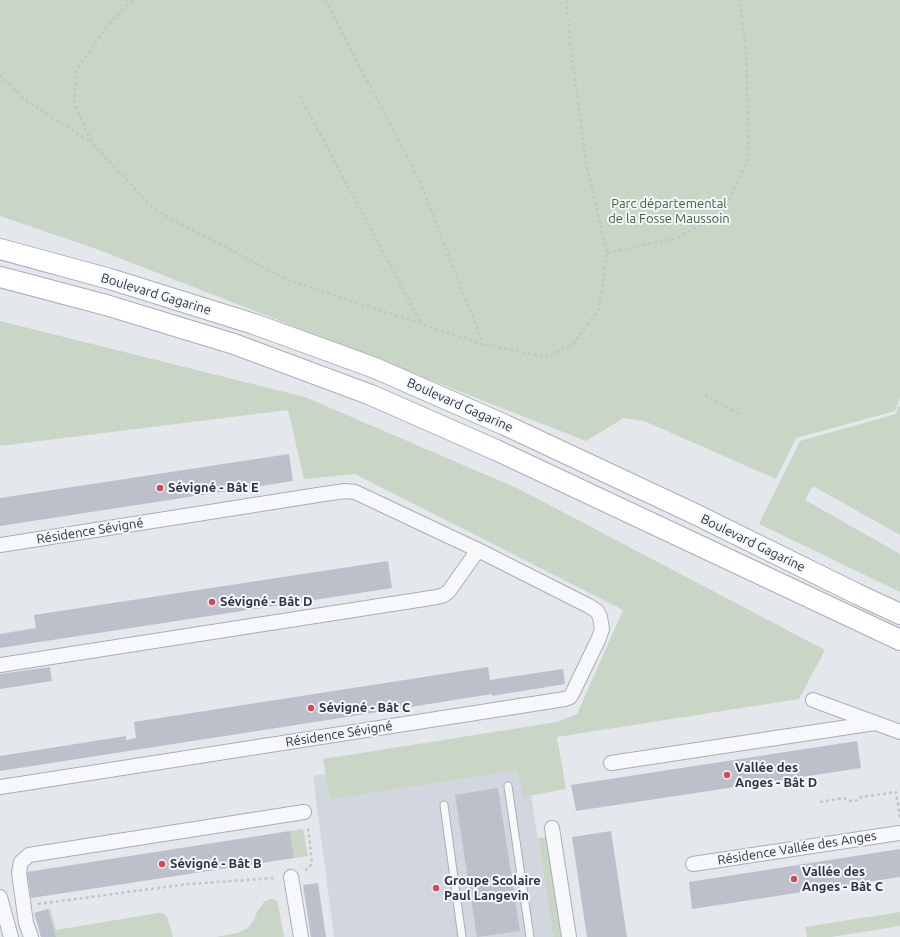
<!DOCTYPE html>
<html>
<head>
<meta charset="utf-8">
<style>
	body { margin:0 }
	canvas { display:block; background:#e4e7ec }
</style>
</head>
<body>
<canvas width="900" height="937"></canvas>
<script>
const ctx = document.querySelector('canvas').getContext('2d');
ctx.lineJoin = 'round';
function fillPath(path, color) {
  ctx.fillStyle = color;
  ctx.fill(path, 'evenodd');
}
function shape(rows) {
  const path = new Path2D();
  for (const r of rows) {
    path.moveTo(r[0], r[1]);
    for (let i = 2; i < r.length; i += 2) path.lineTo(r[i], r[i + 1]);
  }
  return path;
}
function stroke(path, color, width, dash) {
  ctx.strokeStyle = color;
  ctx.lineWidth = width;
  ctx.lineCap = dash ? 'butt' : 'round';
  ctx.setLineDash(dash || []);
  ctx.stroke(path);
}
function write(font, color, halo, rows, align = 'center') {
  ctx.font = font + ' Ubuntu,sans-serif';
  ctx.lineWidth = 4;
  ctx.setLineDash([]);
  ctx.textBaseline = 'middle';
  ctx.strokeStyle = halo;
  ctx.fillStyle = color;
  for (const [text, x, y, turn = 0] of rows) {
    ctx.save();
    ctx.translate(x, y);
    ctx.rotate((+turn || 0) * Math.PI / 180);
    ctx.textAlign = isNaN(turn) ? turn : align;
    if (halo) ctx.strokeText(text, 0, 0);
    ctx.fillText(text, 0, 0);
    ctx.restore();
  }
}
fillPath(shape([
	[523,743,553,937,334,937,313,776]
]), '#d2d6de');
fillPath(shape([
	[0,0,900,0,900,397,895,411,796,438,776,479,644,421,624,418,586,441,99,250,0,216],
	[0,321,305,397,519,489,825,650,799,699,557,737,566,789,523,797,517,770,330,799,323,759,557,722,577,714,623,610,355,474,304,479,288,410,0,446],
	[898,406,900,407,900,535,813,486,805,500,900,554,900,592,759,524,800,441,896,414],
	[303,829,308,856,294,858,290,831],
	[547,837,562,937,553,937,538,838],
	[270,899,274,899,277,901,278,904,284,937,216,937,237,933,248,928,254,920,257,912,263,903],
	[50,908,56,930,158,913,163,913,167,917,173,937,56,937,48,909],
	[900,912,900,926,831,937,807,937,805,927]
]), '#c9d6c5');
fillPath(shape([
	[289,454,293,481,0,526,0,498],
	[388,561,392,588,0,648,0,634,36,628,34,615],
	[50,667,52,681,0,689,0,674],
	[488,667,490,680,563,669,565,684,492,696,492,694,334,719,0,771,0,756,126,736,126,740,136,738,134,722],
	[857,741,861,768,576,811,571,785],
	[498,788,520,931,477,937,455,795],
	[290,831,294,858,31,898,27,872],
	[611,831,627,937,587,937,572,837],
	[900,849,900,877,692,909,689,882],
	[318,883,326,937,311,937,303,885],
	[48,909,56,937,41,937,34,913]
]), '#bbc0ca');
const service = shape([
	[508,786,530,937],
	[444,805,462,937]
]);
const minor = shape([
	[0,545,324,494,345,491,355,492,478,550,589,606,597,611,600,617,602,629,599,638,573,692,570,697,565,699,0,787],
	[0,665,437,597,444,595,449,591,478,550],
	[813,700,900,732],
	[611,763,875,723],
	[552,828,569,937],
	[693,864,900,833],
	[291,877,301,937],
	[0,897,11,937],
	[31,937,26,923,19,873,21,862,29,855,304,812]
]);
const secondary = shape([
	[0,249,110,279,254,324,375,368,505,425,695,514,857,594,900,614],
	[0,277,106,305,234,344,371,395,496,450,900,640]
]);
stroke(service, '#a9aeb7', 9);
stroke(minor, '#a9aeb7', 16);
stroke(secondary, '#a9aeb7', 22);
stroke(shape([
	[132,0,107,26,76,71,74,103,92,143,156,211,288,280,483,344,547,357,574,343,599,309,607,253,586,163,571,49,566,0],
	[325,0,418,177,483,344],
	[0,75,24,99,92,143],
	[300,96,421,323],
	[607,253,677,238,724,211,749,157,746,52,740,0],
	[705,395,741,415],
	[820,802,844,798,849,801,852,801,859,800,861,797,896,792,900,818],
	[305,870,308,869,312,863,308,827],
	[38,904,188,884,276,878]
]), '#c2c5cb', 2.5, [3, 3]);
stroke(service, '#f7f8fa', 7);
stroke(minor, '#f7f8fa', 14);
stroke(secondary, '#fff', 20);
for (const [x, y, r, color] of [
	[160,488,4,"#d1495b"],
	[212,602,4,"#d1495b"],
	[311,708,4,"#d1495b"],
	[727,775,4,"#d1495b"],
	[162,864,4,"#d1495b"],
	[794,879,4,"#d1495b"],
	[436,888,4,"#d1495b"]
]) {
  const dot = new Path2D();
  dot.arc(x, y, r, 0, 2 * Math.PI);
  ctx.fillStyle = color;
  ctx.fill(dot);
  stroke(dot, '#f4f6f9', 1.5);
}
write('13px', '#3f6138', '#f4f6f9', [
	["Parc départemental",669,204],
	["de la Fosse Maussoin",669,219]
]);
write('13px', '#2b3445', '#f4f6f9', [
	["Boulevard Gagarine",156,294,17],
	["Boulevard Gagarine",460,405,24],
	["Résidence Sévigné",90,531,-9],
	["Boulevard Gagarine",753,543,26],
	["Résidence Sévigné",339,734,-9],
	["Résidence Vallée des Anges",797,848,-9]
]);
write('bold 13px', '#2b3445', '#f4f6f9', [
	["Sévigné - Bât E",168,488],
	["Sévigné - Bât D",220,602],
	["Sévigné - Bât C",319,708],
	["Vallée des",735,768],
	["Anges - Bât D",735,783],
	["Sévigné - Bât B",170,864],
	["Vallée des",802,872],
	["Anges - Bât C",802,887],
	["Groupe Scolaire",444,881],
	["Paul Langevin",444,896]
], 'left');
</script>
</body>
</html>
